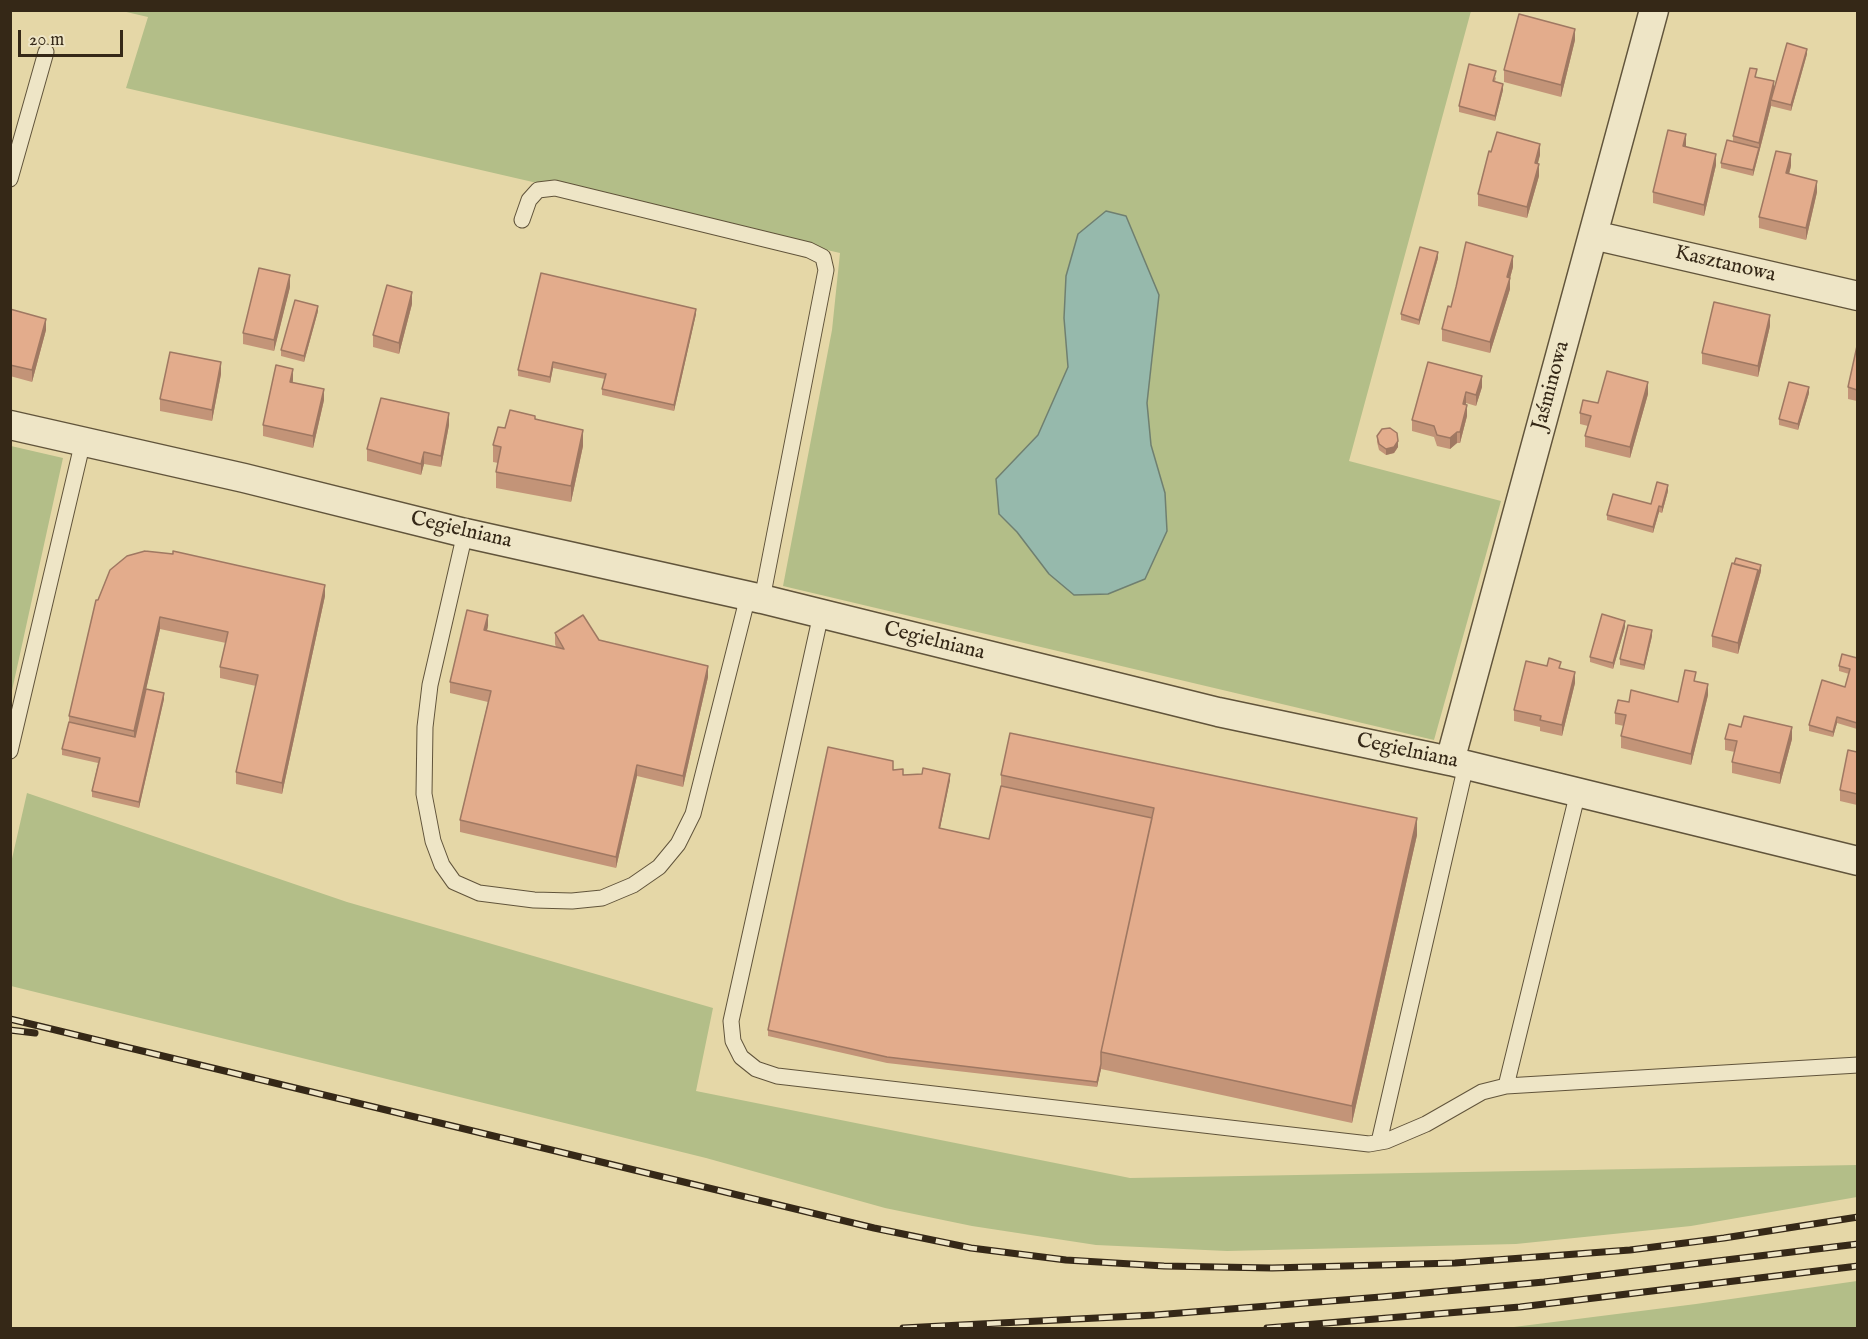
<!DOCTYPE html>
<html>
<head>
<meta charset="utf-8">
<style>
	body { margin:0 }
	#map { position:relative; width:1868px; height:1339px; overflow:hidden; background:#e5d7a7; font-family:"IM FELL English",serif }
	canvas { display:block }
	.frame { position:absolute; inset:0; border:12px solid #352817; pointer-events:none }
	.scale { position:absolute; left:18px; top:30px; width:105px; height:27px; box-sizing:border-box; border:3px solid #352817; border-top:0; padding-left:8px; font-size:18px; line-height:21px; white-space:nowrap; color:#352817; -webkit-text-stroke:4px #eee5c6; paint-order:stroke }
</style>
</head>
<body>
<div id="map">
<canvas width="1868" height="1339"></canvas>
<div class="frame"></div>
<div class="scale">20 m</div>
</div>
<script>
const ctx = document.querySelector('canvas').getContext('2d');
ctx.lineJoin = 'round';
function fillPath(path, color) {
  ctx.fillStyle = color;
  ctx.fill(path, 'evenodd');
}
function shape(rows) {
  const path = new Path2D();
  for (const r of rows) {
    path.moveTo(r[0], r[1]);
    for (let i = 2; i < r.length; i += 2) path.lineTo(r[i], r[i + 1]);
  }
  return path;
}
function stroke(path, color, width, dash) {
  ctx.strokeStyle = color;
  ctx.lineWidth = width;
  ctx.lineCap = dash ? 'butt' : 'round';
  ctx.setLineDash(dash || []);
  ctx.stroke(path);
}
function write(font, color, halo, rows, align = 'center') {
  ctx.font = font + ' "IM FELL English",serif';
  ctx.lineWidth = 4.5;
  ctx.setLineDash([]);
  ctx.textBaseline = 'middle';
  ctx.strokeStyle = halo;
  ctx.fillStyle = color;
  for (const [text, x, y, turn = 0] of rows) {
    ctx.save();
    ctx.translate(x, y);
    ctx.rotate((+turn || 0) * Math.PI / 180);
    ctx.textAlign = isNaN(turn) ? turn : align;
    if (halo) ctx.strokeText(text, 0, 0);
    ctx.fillText(text, 0, 0);
    ctx.restore();
  }
}
fillPath(shape([
	[122,11,1471,11,1349,461,1501,501,1434,740,783,586,832,330,840,253,126,88,148,17],
	[1126,216,1143,258,1153,352,1147,403,1151,445,1165,493,1017,532,999,515,996,479,1038,435,1068,367,1064,318,1066,276,1078,234],
	[11,446,63,458,11,695,10,446],
	[27,793,347,902,713,1008,696,1091,1130,1178,1857,1165,1857,1197,1691,1226,1516,1244,1227,1251,1096,1245,972,1226,885,1208,706,1158,11,986,11,863],
	[1857,1281,1857,1328,1506,1328,1696,1304]
]), '#b3be88');
const water = shape([
	[1106,211,1126,216,1159,295,1147,403,1151,445,1165,493,1167,531,1145,579,1108,594,1074,595,1049,574,1017,532,999,514,996,479,1038,435,1068,367,1064,318,1066,276,1078,234,1106,211]
]);
fillPath(water, '#96b9ac');
stroke(water, '#6f7f70', 1.5);
const lane = shape([
	[10,179,46,52],
	[522,220,529,200,538,190,555,188,809,250,823,257,826,270,762,599],
	[465,533,430,685,425,727,424,794,433,841,442,865,454,882,479,893,534,900,572,901,602,898,633,885,659,867,678,844,693,814,748,596],
	[821,614,731,1021,733,1041,741,1057,756,1069,777,1076,1369,1144,1386,1141,1426,1124,1482,1092,1506,1086,1858,1065],
	[10,751,83,441],
	[1506,1086,1578,792],
	[1379,1142,1466,765]
]);
const street = shape([
	[1593,235,1858,296],
	[10,425,244,478,465,533,762,599,1218,712,1450,761,1858,861],
	[1450,761,1654,10]
]);
stroke(lane, '#61543b', 17);
stroke(street, '#61543b', 31);
stroke(lane, '#eee5c6', 15);
stroke(street, '#eee5c6', 28);
const rail = shape([
	[10,1019,874,1228,971,1248,1066,1260,1164,1266,1272,1268,1455,1263,1630,1250,1724,1238,1858,1217],
	[10,1030,35,1033],
	[903,1328,1155,1315,1381,1297,1544,1282,1858,1244],
	[1267,1328,1520,1307,1858,1266]
]);
stroke(rail, '#352817', 7);
stroke(rail, '#eee5c6', 4.5, [14]);
fillPath(shape([
	[1575,40,1561,97,1504,82,1504,70],
	[1807,54,1791,111,1771,106,1753,176,1721,168,1721,163,1733,141,1733,136,1757,77,1774,87],
	[1496,77,1495,82,1503,90,1495,121,1459,112,1459,106],
	[1686,147,1716,165,1704,216,1653,203,1653,192],
	[1491,152,1540,155,1537,164,1539,176,1527,218,1478,206,1478,194],
	[1791,166,1789,174,1817,192,1806,240,1759,228,1759,217],
	[1438,258,1419,325,1401,320,1401,314],
	[1513,267,1510,278,1510,289,1490,353,1442,341,1442,329,1451,307],
	[290,287,274,351,243,344,243,333],
	[412,304,399,354,373,347,373,335],
	[10,309,46,330,32,382,10,376],
	[318,311,304,362,281,356,281,350],
	[696,314,674,411,602,395,602,389,605,379,553,368,550,383,518,376,518,370],
	[1770,326,1758,377,1702,364,1702,353],
	[1857,346,1857,401,1848,399,1848,387],
	[1428,362,1482,387,1476,406,1466,403,1467,416,1460,443,1457,443,1450,449,1437,446,1434,437,1412,431,1412,420],
	[221,374,212,421,160,411,160,399],
	[293,380,293,382,324,400,313,448,263,436,263,425],
	[1809,393,1798,430,1779,425,1779,419],
	[1648,394,1630,458,1585,447,1585,436,1588,426,1580,424,1580,413,1598,403],
	[535,419,583,446,571,502,496,488,496,472,498,463,493,462,493,445,505,428],
	[449,425,441,467,424,464,421,475,367,461,367,449],
	[1377,436,1398,447,1394,453,1386,455,1379,450,1377,442],
	[1668,491,1662,513,1659,512,1653,533,1607,520,1607,515,1651,504],
	[1761,571,1738,654,1712,647,1712,636],
	[325,596,282,794,236,784,236,772,256,686,220,678,220,667,226,643,160,629,146,689,164,699,139,808,92,797,92,791,98,763,62,755,62,749,69,722,69,716,96,600],
	[488,626,487,631,556,647,555,644,555,633,599,640,708,677,683,787,637,776,616,868,460,832,460,820,488,702,450,693,450,682],
	[1625,627,1613,669,1590,662,1590,657],
	[1652,636,1644,670,1620,665,1620,659],
	[1857,658,1857,729,1837,723,1833,737,1809,731,1809,725,1845,687,1849,674,1839,671,1839,666],
	[1561,669,1575,683,1562,736,1540,731,1540,727,1514,721,1514,710],
	[1696,681,1708,695,1691,765,1621,748,1621,736,1624,726,1615,724,1615,713,1629,702,1678,702],
	[1725,739,1792,739,1780,784,1732,773,1732,762,1735,752,1725,750],
	[1857,752,1857,805,1840,801,1840,790],
	[893,770,903,775,950,780,940,828,989,839,1001,786,1001,775,1417,835,1352,1123,1101,1069,1097,1087,887,1063,768,1036,768,1030]
]), '#c39478');
fillPath(shape([
	[1575,29,1575,40,1561,97,1561,85],
	[1807,49,1807,54,1791,111,1791,105],
	[1774,81,1774,93,1771,100,1771,106,1753,176,1753,170,1759,148,1759,143],
	[1503,84,1503,90,1495,121,1495,116],
	[1686,134,1686,146,1683,157,1683,146],
	[1540,144,1540,155,1535,175,1535,163],
	[1716,154,1716,165,1704,216,1704,205],
	[1791,154,1791,166,1786,185,1786,173],
	[1539,164,1539,176,1527,218,1527,207],
	[1817,181,1817,192,1806,240,1806,228],
	[1438,252,1438,258,1419,325,1419,320],
	[1513,256,1513,267,1510,278,1510,289,1490,353,1490,342],
	[290,275,290,287,274,351,274,340],
	[412,292,412,304,399,354,399,343],
	[318,306,318,311,304,362,304,356],
	[696,309,696,314,674,411,674,405],
	[1770,315,1770,326,1758,377,1758,366],
	[46,319,46,330,32,382,32,370],
	[221,362,221,374,212,421,212,410],
	[553,362,553,368,550,383,550,377],
	[293,369,293,380,290,393,290,382],
	[1482,376,1482,387,1476,406,1476,395],
	[1648,382,1648,394,1630,458,1630,447],
	[1809,387,1809,393,1798,430,1798,424],
	[324,389,324,400,313,448,313,436],
	[1466,392,1466,403,1463,415,1463,404],
	[1467,405,1467,416,1460,443,1460,432],
	[449,413,449,425,441,467,441,456],
	[583,430,583,446,571,502,571,486],
	[1457,432,1457,443,1450,449,1450,438],
	[1398,441,1398,447,1394,453,1386,455,1386,449],
	[424,452,424,464,421,475,421,464],
	[1668,485,1668,491,1662,513,1662,507],
	[1659,506,1659,512,1653,533,1653,527],
	[1761,565,1761,571,1738,654,1738,643,1758,570],
	[325,585,325,596,282,794,282,783],
	[488,615,488,626,484,641,484,630],
	[160,617,160,629,134,742,134,731],
	[1625,621,1625,627,1613,669,1613,663],
	[1652,630,1652,636,1644,670,1644,665],
	[708,666,708,677,683,787,683,776],
	[1575,672,1575,683,1562,736,1562,725],
	[1708,684,1708,695,1691,765,1691,754],
	[164,693,164,699,139,808,139,802],
	[1837,717,1837,723,1833,737,1833,732],
	[1792,727,1792,739,1780,784,1780,773],
	[637,765,637,776,616,868,616,857],
	[950,774,950,780,939,833,939,828],
	[1417,818,1417,835,1352,1123,1352,1106],
	[1101,1064,1101,1069,1097,1087,1097,1082]
]), '#9f7862');
const building = shape([
	[1519,14,1575,29,1561,85,1504,70,1519,14],
	[1787,43,1807,49,1791,105,1771,100,1787,43],
	[1469,64,1496,71,1493,81,1503,84,1495,116,1459,106,1469,64],
	[1750,68,1757,69,1755,77,1774,81,1759,143,1733,136,1750,68],
	[1668,130,1686,134,1683,146,1716,154,1704,205,1653,192,1668,130],
	[1497,132,1540,144,1535,163,1539,164,1527,207,1478,194,1489,151,1491,152,1497,132],
	[1727,140,1759,148,1753,170,1721,163,1727,140],
	[1776,151,1791,154,1786,173,1817,181,1806,228,1759,217,1776,151],
	[1466,242,1513,256,1507,277,1510,278,1490,342,1442,329,1448,306,1451,307,1456,287,1466,242],
	[1420,247,1438,252,1419,320,1401,314,1420,247],
	[259,268,290,275,274,340,243,333,259,268],
	[541,273,696,309,674,405,602,389,606,374,553,362,550,377,518,370,541,273],
	[387,285,412,292,399,343,373,335,387,285],
	[295,300,318,306,304,356,281,350,295,300],
	[1714,302,1770,315,1758,366,1702,353,1714,302],
	[10,309,46,319,32,370,10,365,10,309],
	[1857,346,1857,390,1848,387,1857,346],
	[170,352,221,362,212,410,160,399,170,352],
	[1428,362,1482,376,1476,395,1466,392,1463,404,1467,405,1460,432,1457,432,1450,438,1437,435,1434,426,1412,420,1428,362],
	[276,365,293,369,290,382,324,389,313,436,263,425,276,365],
	[1607,371,1648,382,1630,447,1585,436,1591,416,1580,413,1583,400,1598,403,1607,371],
	[1789,382,1809,387,1798,424,1779,419,1789,382],
	[381,398,449,413,441,456,424,452,421,464,367,449,381,398],
	[510,410,535,416,535,419,583,430,571,486,496,472,501,447,493,445,498,427,505,428,510,410],
	[1390,428,1397,433,1398,441,1394,447,1386,449,1379,444,1377,436,1382,429,1390,428],
	[1657,482,1668,485,1662,507,1659,506,1653,527,1607,515,1613,494,1651,504,1657,482],
	[145,551,173,554,173,551,325,585,282,783,236,772,258,675,220,667,228,632,160,617,134,731,69,716,96,600,98,600,110,570,127,556,145,551],
	[1736,558,1761,565,1758,576,1758,570,1734,564,1736,558],
	[1732,563,1758,570,1738,643,1712,636,1732,563],
	[467,610,488,615,484,630,564,649,555,633,583,615,599,640,708,666,683,776,637,765,616,857,460,820,491,691,450,682,467,610],
	[1602,614,1625,621,1613,663,1590,657,1602,614],
	[1628,625,1652,630,1644,665,1620,659,1628,625],
	[1842,654,1857,658,1857,723,1837,717,1833,732,1809,725,1822,680,1845,687,1850,669,1839,666,1842,654],
	[1549,658,1561,662,1559,668,1575,672,1562,725,1540,720,1541,716,1514,710,1526,661,1547,666,1549,658],
	[1685,670,1696,672,1694,681,1708,684,1691,754,1621,736,1626,715,1615,713,1618,700,1629,702,1631,690,1678,702,1685,670],
	[146,689,164,693,139,802,92,791,100,758,62,749,69,722,135,737,146,689],
	[1744,716,1792,727,1780,773,1732,762,1737,741,1725,739,1729,724,1741,727,1744,716],
	[1010,733,1417,818,1352,1106,1101,1052,1154,808,1001,775,1010,733],
	[828,747,893,761,893,770,903,769,903,775,922,774,923,768,950,774,939,828,989,839,1001,786,1152,818,1101,1052,1101,1064,1097,1082,887,1057,768,1030,828,747],
	[1848,750,1857,752,1857,794,1840,790,1848,750]
]);
fillPath(building, '#e3ac8c');
stroke(building, '#9f7862', 1.5);
write('21px', '#352817', '#eee5c6', [
	["Kasztanowa",1725,265,13],
	["Jaśminowa",1552,386,-75],
	["Cegielniana",461,531,13],
	["Cegielniana",934,642,14],
	["Cegielniana",1407,752,12]
]);
</script>
</body>
</html>
